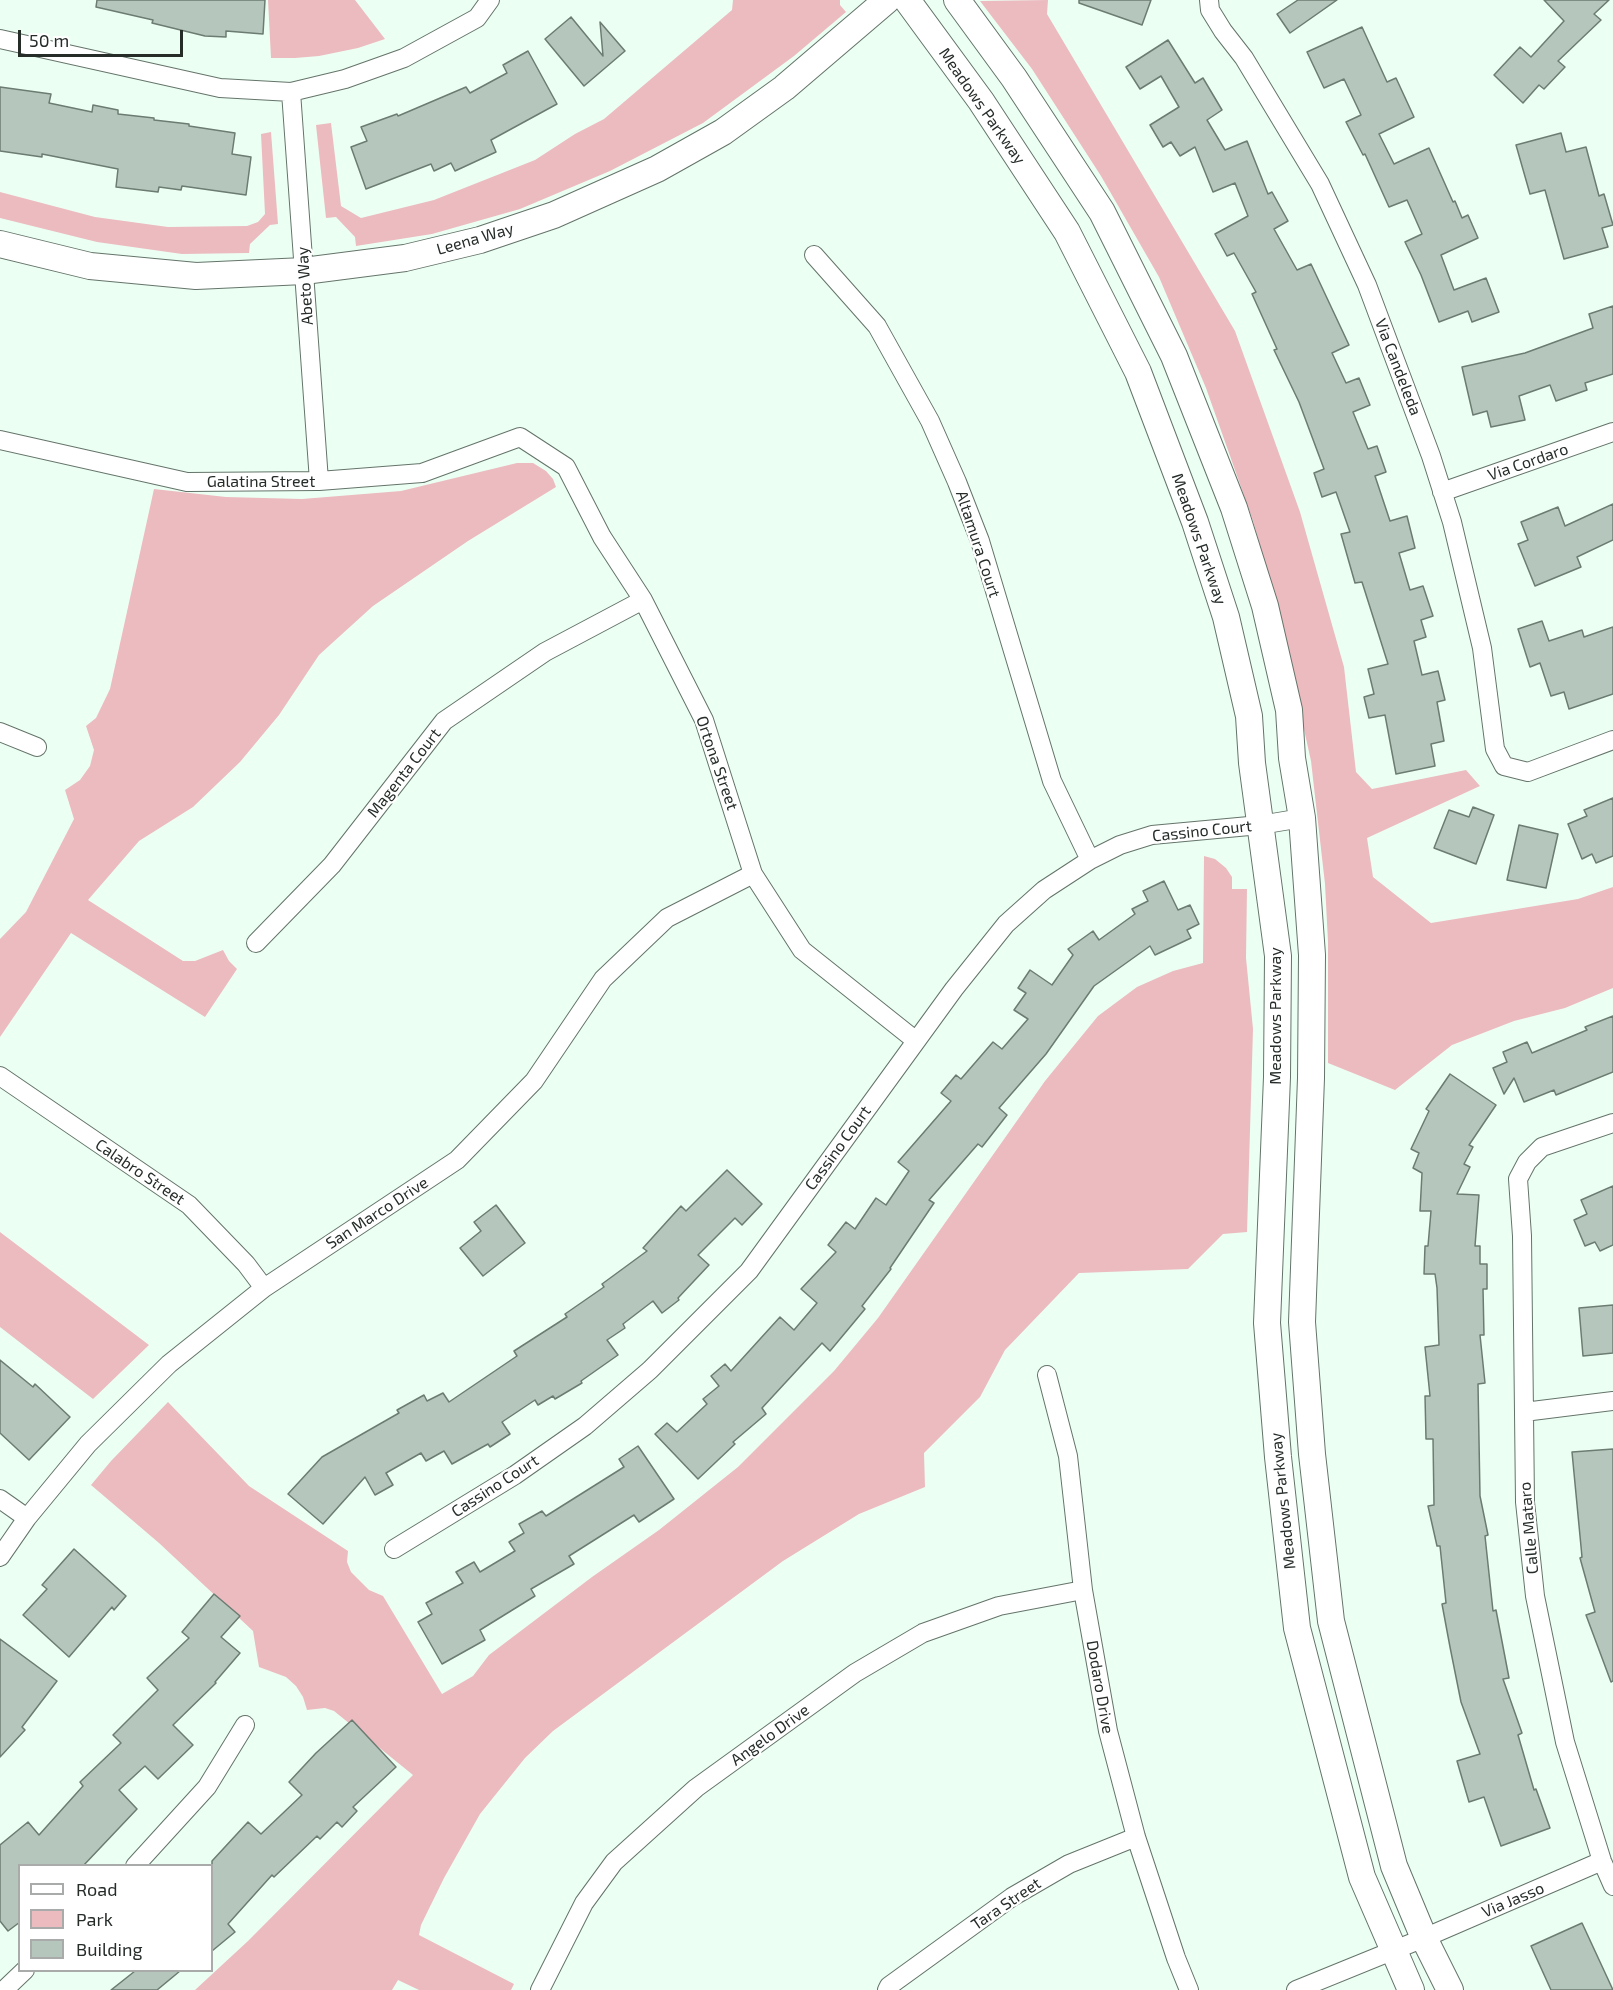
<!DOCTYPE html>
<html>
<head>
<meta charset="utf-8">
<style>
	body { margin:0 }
	#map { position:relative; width:1613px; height:1990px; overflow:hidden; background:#ecfff3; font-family:"Exo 2",sans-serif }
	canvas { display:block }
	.legend { position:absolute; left:18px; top:1864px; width:195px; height:108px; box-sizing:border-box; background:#fff; border:2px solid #a8aba9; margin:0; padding:8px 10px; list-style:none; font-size:18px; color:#262d29 }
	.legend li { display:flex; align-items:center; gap:12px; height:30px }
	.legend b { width:30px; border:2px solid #a8aba9 }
	.scale { position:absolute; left:18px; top:30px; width:165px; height:27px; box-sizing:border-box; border:3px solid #262d29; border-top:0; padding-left:8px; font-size:18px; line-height:21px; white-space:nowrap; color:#262d29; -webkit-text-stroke:4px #fff; paint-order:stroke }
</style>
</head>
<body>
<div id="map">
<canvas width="1613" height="1990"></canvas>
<ul class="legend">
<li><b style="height:8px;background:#fff"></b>Road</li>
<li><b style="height:16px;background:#ecbbc0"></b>Park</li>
<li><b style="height:16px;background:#b5c7bc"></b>Building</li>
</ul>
<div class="scale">50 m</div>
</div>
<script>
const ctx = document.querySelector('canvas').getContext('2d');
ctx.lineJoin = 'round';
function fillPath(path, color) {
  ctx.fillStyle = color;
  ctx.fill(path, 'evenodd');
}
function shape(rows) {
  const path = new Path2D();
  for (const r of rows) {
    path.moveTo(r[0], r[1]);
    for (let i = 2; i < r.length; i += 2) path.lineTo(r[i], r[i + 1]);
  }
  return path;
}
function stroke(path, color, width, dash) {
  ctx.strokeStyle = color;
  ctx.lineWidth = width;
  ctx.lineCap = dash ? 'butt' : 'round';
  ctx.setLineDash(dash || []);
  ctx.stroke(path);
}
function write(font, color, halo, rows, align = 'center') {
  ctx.font = font + ' "Exo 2",sans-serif';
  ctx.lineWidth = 4.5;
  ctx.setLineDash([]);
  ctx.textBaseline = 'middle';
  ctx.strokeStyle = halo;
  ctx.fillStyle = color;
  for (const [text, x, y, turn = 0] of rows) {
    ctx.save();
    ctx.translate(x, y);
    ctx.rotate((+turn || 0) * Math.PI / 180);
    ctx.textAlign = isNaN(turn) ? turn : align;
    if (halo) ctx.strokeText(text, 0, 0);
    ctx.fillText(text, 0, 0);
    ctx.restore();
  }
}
fillPath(shape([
	[268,0,355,0,385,39,358,48,319,56,295,58,271,58],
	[733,0,840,0,840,5,846,12,794,56,703,123,610,171,520,209,432,234,356,246,355,237,336,217,326,218,316,125,331,123,341,206,361,218,434,200,535,160,575,134,604,119,732,10],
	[1048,0,1047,14,1235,331,1300,512,1344,667,1356,772,1372,789,1466,770,1480,786,1367,838,1373,877,1431,923,1578,899,1613,887,1613,988,1565,1008,1514,1021,1452,1045,1395,1090,1328,1063,1328,942,1325,884,1311,761,1275,598,1253,521,1206,388,1159,277,1101,176,1032,69,980,1],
	[271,132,278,224,270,225,250,244,249,253,182,254,97,242,0,218,0,192,95,217,168,227,247,226,258,222,265,214,261,134],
	[517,463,533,463,546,471,553,479,556,487,468,541,373,606,319,655,279,715,240,762,193,807,139,841,88,900,183,961,195,961,223,950,229,961,237,969,205,1017,71,933,0,1037,0,939,26,912,74,819,65,790,80,780,90,766,94,750,86,726,96,718,110,689,154,489,226,497,302,499,401,491],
	[1204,856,1215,859,1226,868,1232,877,1232,889,1247,889,1246,958,1253,1029,1247,1232,1223,1234,1188,1269,1079,1273,1005,1350,980,1397,924,1453,925,1487,859,1514,783,1561,553,1731,525,1758,480,1814,444,1878,421,1925,419,1935,514,1984,511,1990,419,1990,398,1980,392,1990,195,1990,248,1941,413,1775,334,1711,325,1708,307,1710,303,1697,296,1686,286,1677,259,1667,253,1631,159,1543,91,1485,111,1461,168,1402,249,1486,348,1551,347,1562,351,1572,369,1590,383,1596,442,1694,473,1676,489,1655,592,1577,659,1530,738,1467,834,1371,878,1318,1045,1081,1098,1016,1137,987,1173,971,1203,963],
	[0,1232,149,1345,93,1399,0,1327]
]), '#ecbbc0');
const building = shape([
	[97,0,265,0,263,34,226,31,226,37,205,36,152,23,153,20,96,7,97,0],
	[1079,0,1151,0,1142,25,1079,3,1079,0],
	[1298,0,1337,0,1290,33,1277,14,1298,0],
	[1544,0,1609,0,1594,14,1601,20,1558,61,1565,67,1544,89,1539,85,1523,103,1494,75,1520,47,1531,57,1564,21,1544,0],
	[571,17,603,56,600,22,625,51,584,86,545,39,571,17],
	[1362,27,1387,82,1396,78,1414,117,1379,134,1394,164,1429,148,1453,202,1455,201,1462,218,1468,215,1478,238,1441,255,1454,290,1486,278,1499,312,1472,322,1468,311,1439,322,1421,275,1405,242,1422,234,1407,200,1389,207,1365,154,1363,155,1346,122,1361,115,1344,79,1324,88,1307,52,1362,27],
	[1168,40,1195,83,1203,78,1222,110,1207,120,1225,150,1247,141,1268,194,1272,192,1288,221,1274,229,1297,270,1311,264,1349,345,1332,353,1346,383,1359,378,1370,405,1353,412,1368,449,1377,446,1386,472,1375,476,1390,521,1407,516,1415,548,1399,553,1410,590,1423,586,1433,616,1421,620,1426,637,1414,641,1422,675,1438,671,1445,700,1437,702,1444,741,1431,744,1435,766,1396,774,1385,715,1369,718,1364,697,1374,694,1368,669,1388,664,1362,582,1355,583,1341,534,1350,532,1336,492,1322,497,1314,473,1324,469,1299,402,1274,350,1277,349,1252,294,1256,292,1234,253,1227,256,1215,234,1248,216,1235,183,1213,192,1195,147,1180,156,1171,142,1163,147,1150,125,1179,107,1161,76,1140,89,1126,67,1168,40],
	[528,51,557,104,491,140,496,152,455,171,451,163,434,171,431,164,366,189,351,147,367,141,361,127,397,114,398,116,466,87,470,93,507,73,503,65,528,51],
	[0,87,51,94,49,103,92,112,93,105,118,110,118,114,154,118,154,120,189,124,189,126,235,133,232,154,251,157,246,195,182,186,181,190,159,187,158,192,116,187,118,169,42,154,42,157,0,151,0,87],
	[1561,133,1566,152,1586,147,1599,196,1604,194,1613,225,1602,228,1608,247,1564,259,1545,190,1530,194,1516,145,1561,133],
	[1613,306,1613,374,1585,383,1587,390,1556,401,1550,385,1519,396,1525,420,1491,427,1487,411,1473,415,1462,367,1525,353,1593,328,1589,314,1613,306],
	[1613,504,1613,540,1577,557,1581,567,1535,586,1518,544,1528,540,1521,522,1558,507,1565,526,1613,504],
	[1542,621,1549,641,1582,630,1584,637,1613,627,1613,694,1569,709,1564,692,1551,696,1540,663,1530,667,1518,629,1542,621],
	[1613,798,1613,856,1596,863,1592,854,1582,859,1568,824,1587,816,1584,810,1613,798],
	[1473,807,1494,815,1476,864,1434,848,1449,810,1469,817,1473,807],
	[1519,825,1558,834,1546,888,1507,880,1519,825],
	[1164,881,1178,910,1190,905,1199,924,1187,930,1191,938,1155,955,1150,946,1094,986,1046,1054,999,1108,1007,1115,982,1147,978,1144,929,1200,934,1203,890,1268,891,1269,862,1306,865,1309,830,1351,822,1343,762,1408,766,1414,733,1442,735,1444,698,1479,655,1434,667,1423,677,1432,707,1404,703,1399,719,1386,711,1376,725,1364,731,1371,780,1317,794,1330,817,1303,801,1289,836,1252,828,1245,846,1222,855,1229,876,1198,886,1205,909,1171,898,1162,951,1101,941,1093,956,1075,961,1079,993,1042,1002,1049,1028,1019,1014,1010,1026,993,1018,988,1030,970,1052,985,1073,955,1068,949,1093,931,1099,940,1135,914,1132,909,1148,901,1143,891,1164,881],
	[1613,1016,1613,1072,1556,1095,1554,1090,1524,1102,1514,1078,1504,1094,1493,1068,1507,1062,1503,1052,1527,1042,1532,1053,1587,1030,1585,1027,1613,1016],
	[1450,1074,1496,1105,1469,1145,1473,1147,1464,1164,1470,1167,1457,1194,1479,1195,1475,1246,1480,1246,1480,1264,1487,1264,1487,1289,1483,1289,1484,1335,1480,1335,1485,1383,1478,1384,1480,1496,1488,1535,1485,1536,1493,1611,1496,1610,1509,1678,1503,1679,1522,1733,1518,1735,1534,1790,1536,1789,1550,1828,1501,1846,1484,1797,1469,1802,1457,1761,1480,1754,1461,1702,1450,1647,1442,1604,1446,1603,1440,1546,1437,1546,1428,1506,1434,1505,1433,1439,1426,1439,1425,1396,1430,1396,1425,1347,1439,1345,1437,1288,1435,1274,1424,1274,1425,1246,1428,1246,1431,1211,1420,1211,1422,1173,1413,1168,1419,1153,1411,1149,1429,1111,1426,1109,1450,1074],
	[727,1170,762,1204,742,1225,735,1218,698,1255,709,1265,678,1298,679,1300,662,1313,653,1301,623,1324,625,1328,607,1340,618,1355,581,1381,582,1383,555,1399,553,1396,538,1405,535,1400,502,1422,510,1434,490,1447,488,1444,452,1464,444,1451,426,1461,421,1453,386,1473,393,1485,375,1495,365,1477,323,1524,288,1494,322,1457,399,1413,397,1410,424,1395,427,1401,443,1393,449,1402,517,1356,514,1351,567,1317,565,1314,604,1287,602,1284,647,1251,643,1248,681,1206,686,1211,727,1170],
	[1613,1186,1613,1245,1600,1251,1595,1242,1585,1246,1574,1220,1587,1214,1581,1200,1613,1186],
	[496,1205,525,1243,483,1276,460,1248,481,1231,474,1222,496,1205],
	[1613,1305,1613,1353,1583,1356,1579,1308,1613,1305],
	[0,1360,33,1387,35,1384,70,1417,29,1460,0,1433,0,1360],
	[638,1446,674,1499,639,1522,634,1515,569,1556,574,1564,531,1589,535,1596,480,1630,485,1640,442,1664,418,1622,432,1614,426,1603,463,1583,456,1572,474,1562,480,1572,515,1551,509,1542,524,1533,519,1524,542,1511,546,1516,624,1467,619,1459,638,1446],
	[1613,1449,1613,1681,1611,1682,1586,1615,1595,1612,1580,1558,1582,1557,1572,1452,1613,1449],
	[74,1549,126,1596,114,1610,112,1607,69,1657,23,1615,47,1589,42,1585,74,1549],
	[214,1594,240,1616,221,1637,240,1653,215,1682,216,1683,173,1725,193,1745,158,1779,145,1766,119,1790,137,1809,83,1866,20,1866,20,1922,8,1931,0,1921,0,1845,28,1822,39,1835,83,1786,80,1782,121,1743,113,1735,158,1690,147,1678,189,1638,182,1632,214,1594],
	[0,1639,57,1681,22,1727,25,1730,0,1757,0,1639],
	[352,1720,396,1767,353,1807,357,1811,342,1827,337,1822,320,1839,317,1836,274,1877,272,1875,228,1924,235,1932,212,1951,212,1861,248,1822,261,1834,302,1795,289,1782,316,1753,352,1720],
	[1582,1923,1607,1977,1613,1990,1551,1990,1531,1946,1582,1923],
	[135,1971,180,1971,157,1990,111,1990,135,1971]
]);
fillPath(building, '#b5c7bc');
stroke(building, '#6c7c72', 1.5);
const street = shape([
	[1209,0,1210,10,1223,31,1244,58,1320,184,1367,285,1431,456,1452,522,1482,648,1495,749,1504,766,1528,772,1613,740],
	[0,39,220,88,291,92,345,79,404,58,477,18,490,0],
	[291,92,319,481],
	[814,255,877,326,930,421,957,482,980,541,1052,781,1090,860],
	[0,440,187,482,319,481,422,473,520,437,566,467,602,537,643,600,704,720,753,874,802,950,915,1040],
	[1442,492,1613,432],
	[0,732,37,747],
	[256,943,332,865,444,721,545,652,643,600],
	[0,1076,189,1205,246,1264,264,1288],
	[1613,1123,1542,1147,1527,1162,1518,1179,1522,1236,1525,1502,1535,1596,1565,1742,1602,1861,1613,1886],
	[1047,1375,1068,1456,1083,1590,1108,1731,1136,1837,1176,1958,1189,1990],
	[1524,1412,1613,1401],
	[0,1499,27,1518],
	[394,1549,515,1475,585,1426,650,1370,749,1271,954,989,1006,924,1044,890,1090,860,1120,845,1152,835,1260,825,1302,818],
	[0,1557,27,1518,88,1444,169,1364,264,1288,457,1160,534,1081,603,979,667,918,753,874],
	[135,1866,207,1787,245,1725],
	[4,1990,25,1970],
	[540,1990,584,1903,614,1862,696,1788,855,1673,923,1633,999,1606,1083,1590],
	[887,1990,889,1986,1012,1897,1069,1864,1136,1837],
	[1296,1990,1424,1938,1602,1861]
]);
const secondary = shape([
	[907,0,981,101,1067,232,1138,372,1195,522,1226,617,1249,716,1252,763,1278,956,1277,1077,1267,1323,1278,1457,1297,1628,1362,1877,1411,1990],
	[957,0,1014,78,1102,212,1174,356,1234,508,1265,606,1289,710,1292,758,1302,818,1312,955,1311,1078,1302,1322,1312,1454,1331,1621,1394,1866,1424,1938,1450,1990],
	[0,244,90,266,196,276,304,271,405,258,480,240,554,215,657,169,723,132,784,88,887,0]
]);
stroke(street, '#64746a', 20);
stroke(secondary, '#64746a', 28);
stroke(street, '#fff', 18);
stroke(secondary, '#fff', 26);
write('16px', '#262d29', '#fff', [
	["Meadows Parkway",982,106,55],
	["Leena Way",475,239,-16],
	["Abeto Way",305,286,-94],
	["Via Candeleda",1398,367,69],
	["Via Cordaro",1528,462,-19],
	["Galatina Street",261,482],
	["Meadows Parkway",1199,539,71],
	["Altamura Court",978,544,72],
	["Ortona Street",717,763,71],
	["Magenta Court",404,773,-52],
	["Cassino Court",1202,831,-6],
	["Meadows Parkway",1276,1016,-90],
	["Cassino Court",838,1148,-54],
	["Calabro Street",140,1172,34],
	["San Marco Drive",377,1213,-33],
	["Cassino Court",495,1486,-33],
	["Meadows Parkway",1283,1501,-96],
	["Calle Mataro",1529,1528,-95],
	["Dodaro Drive",1100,1687,80],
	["Angelo Drive",770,1735,-36],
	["Via Jasso",1513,1900,-23],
	["Tara Street",1006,1904,-34]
]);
</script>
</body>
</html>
